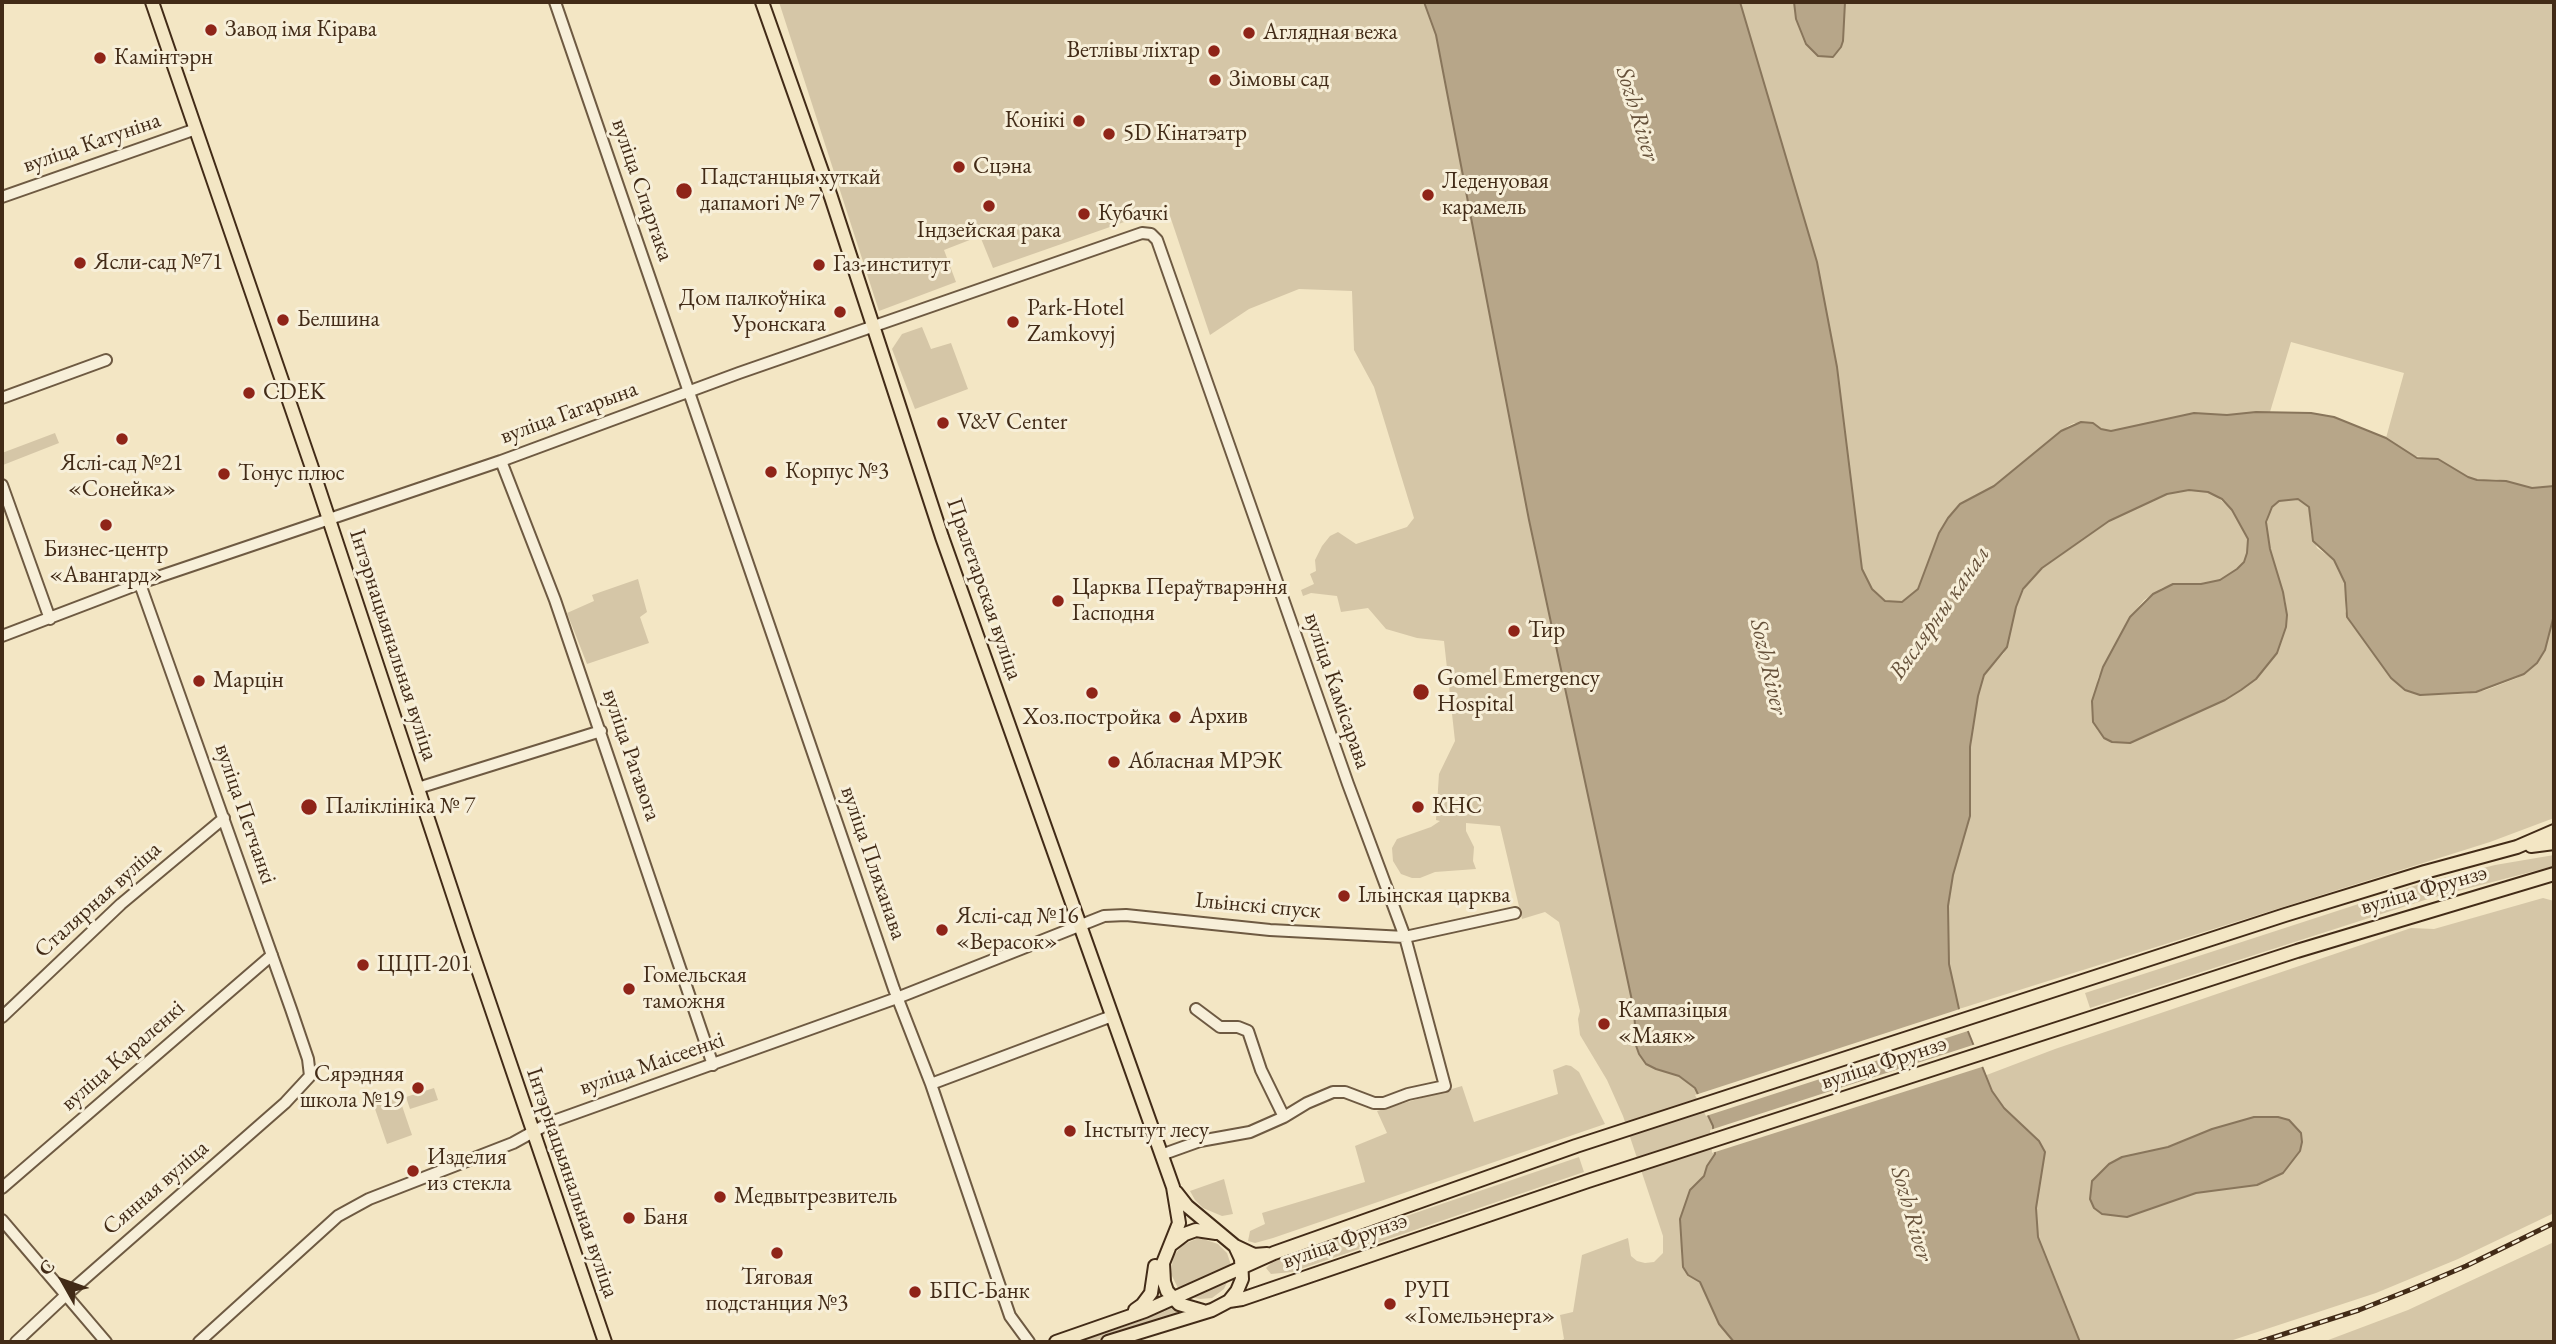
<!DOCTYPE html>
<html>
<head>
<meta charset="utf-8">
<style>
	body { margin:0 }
	#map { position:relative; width:2556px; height:1344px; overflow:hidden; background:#f3e6c4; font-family:"EB Garamond",serif }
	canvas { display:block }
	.frame { position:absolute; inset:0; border:4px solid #422b17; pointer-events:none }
	.north { position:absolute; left:28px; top:1246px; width:70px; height:70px; -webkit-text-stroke:5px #f7efd9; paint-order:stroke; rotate:310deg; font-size:19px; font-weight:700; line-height:28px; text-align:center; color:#422b17 }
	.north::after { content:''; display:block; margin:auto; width:24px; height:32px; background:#422b17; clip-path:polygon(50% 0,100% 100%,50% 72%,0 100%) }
</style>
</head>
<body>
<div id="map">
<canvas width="2556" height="1344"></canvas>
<div class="frame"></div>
<div class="north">С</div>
</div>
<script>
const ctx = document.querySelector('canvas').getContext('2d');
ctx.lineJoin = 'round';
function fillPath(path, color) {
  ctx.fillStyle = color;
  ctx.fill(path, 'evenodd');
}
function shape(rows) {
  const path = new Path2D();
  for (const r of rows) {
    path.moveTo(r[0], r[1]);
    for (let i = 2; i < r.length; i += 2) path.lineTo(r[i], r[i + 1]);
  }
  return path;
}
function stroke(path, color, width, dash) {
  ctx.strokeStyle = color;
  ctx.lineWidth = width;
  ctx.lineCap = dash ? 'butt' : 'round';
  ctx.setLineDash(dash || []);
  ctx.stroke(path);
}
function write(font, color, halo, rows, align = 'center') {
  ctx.font = font + ' "EB Garamond",serif';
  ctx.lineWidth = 6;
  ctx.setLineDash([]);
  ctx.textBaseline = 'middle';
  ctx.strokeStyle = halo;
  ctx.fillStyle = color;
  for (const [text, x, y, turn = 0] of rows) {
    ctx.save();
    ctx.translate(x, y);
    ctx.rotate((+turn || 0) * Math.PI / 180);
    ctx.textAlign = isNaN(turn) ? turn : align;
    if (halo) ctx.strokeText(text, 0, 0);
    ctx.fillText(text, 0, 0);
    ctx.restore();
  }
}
fillPath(shape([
	[779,2,1424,2,1436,35,1529,520,1634,1010,1635,1026,1632,1034,1637,1046,1651,1067,1679,1076,1695,1088,1713,1126,1715,1154,1704,1175,1690,1190,1680,1219,1682,1264,1685,1272,1700,1282,1719,1324,1734,1342,1558,1342,1564,1339,1560,1315,1573,1312,1582,1255,1628,1238,1631,1256,1637,1261,1645,1263,1654,1262,1663,1253,1663,1236,1623,1116,1607,1080,1580,1035,1578,1019,1580,1011,1559,922,1545,912,1522,919,1500,826,1466,823,1466,831,1474,847,1473,861,1476,869,1435,872,1420,878,1412,878,1401,874,1393,861,1392,848,1397,839,1431,827,1440,821,1436,820,1439,774,1455,741,1444,641,1417,638,1386,629,1368,608,1341,612,1337,596,1311,593,1303,596,1301,590,1314,584,1310,574,1316,571,1315,560,1322,546,1330,536,1338,532,1356,544,1407,527,1414,518,1374,387,1354,350,1352,291,1299,289,1249,309,1210,335,1167,207,993,268,980,236,944,250,956,282,879,311],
	[1740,2,2554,2,2554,486,2532,488,2496,479,2477,480,2459,473,2444,462,2432,458,2413,456,2386,438,2404,373,2291,342,2270,412,2237,415,2183,415,2111,431,2074,423,2068,426,1994,486,1960,504,1948,518,1939,533,1918,589,1902,602,1885,601,1872,589,1862,569,1837,367,1817,262],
	[922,327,931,349,951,343,968,389,915,409,892,349,902,334],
	[55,433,59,443,3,465,2,453],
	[2200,490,2215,495,2232,510,2248,539,2247,553,2244,561,2237,569,2220,580,2201,584,2179,583,2162,588,2144,600,2130,617,2098,678,2092,712,2098,731,2130,743,2225,700,2256,679,2286,603,2270,549,2266,529,2268,517,2272,507,2279,501,2298,499,2309,507,2311,533,2317,548,2334,560,2345,583,2345,611,2351,624,2376,654,2391,678,2405,690,2420,695,2465,694,2486,690,2517,678,2531,669,2547,643,2554,615,2554,818,2490,842,1959,1009,1949,964,1946,924,1953,875,1970,816,1969,767,1973,727,1980,685,1984,675,2004,653,2019,597,2034,574,2116,517,2167,494,2178,491],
	[638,579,647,612,640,617,649,643,587,664,567,613,594,601,592,595],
	[2554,855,2554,866,2431,898,2090,1008,2085,993,2423,883,2495,865],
	[2543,898,2554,901,2554,1213,2458,1259,2376,1293,2227,1342,2080,1342,2038,1237,2036,1208,2045,1152,2039,1141,1997,1100,1984,1076,2055,1049,2411,928,2434,929],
	[1566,1065,1571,1066,1579,1072,1605,1124,1273,1238,1255,1243,1248,1241,1250,1231,1265,1224,1262,1213,1365,1182,1355,1146,1387,1133,1377,1111,1462,1086,1474,1122,1558,1094,1553,1070],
	[434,1088,438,1100,410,1109,406,1097],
	[399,1097,412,1135,387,1144,374,1106],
	[1579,1157,1584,1172,1292,1272,1271,1274,1266,1268,1272,1262],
	[1224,1179,1233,1214,1222,1216,1203,1208,1195,1200,1190,1191],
	[1196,1239,1203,1239,1218,1244,1227,1253,1231,1265,1179,1290,1171,1274,1173,1257,1182,1245],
	[2554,1242,2554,1342,2323,1342,2408,1310],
	[1229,1278,1224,1289,1212,1298,1200,1299,1190,1297],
	[1173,1305,1184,1311,1091,1342,1078,1342,1149,1318]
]), '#d5c6a7');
const water = shape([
	[1424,2,1740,2,1817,262,1837,367,1862,569,1872,589,1885,601,1902,602,1918,589,1939,533,1948,518,1960,504,1994,486,2061,431,2081,422,2093,423,2101,429,2111,431,2194,413,2227,415,2256,412,2311,413,2334,417,2386,438,2417,458,2438,459,2468,477,2477,480,2506,481,2532,488,2554,486,2554,615,2545,650,2537,663,2524,674,2476,692,2420,695,2405,690,2391,678,2347,617,2345,583,2334,560,2313,541,2309,507,2298,499,2279,501,2272,507,2266,522,2270,549,2283,592,2287,615,2286,627,2277,653,2256,679,2241,690,2225,700,2130,743,2112,742,2104,738,2093,722,2092,701,2103,667,2130,617,2153,594,2173,584,2201,584,2220,580,2237,569,2244,562,2247,553,2248,539,2232,510,2222,499,2208,492,2189,490,2167,494,2109,521,2042,568,2023,589,2016,607,2007,647,1984,675,1978,696,1970,747,1970,816,1953,875,1948,906,1949,964,1959,1009,1992,1091,2004,1108,2039,1141,2045,1152,2036,1208,2038,1237,2080,1342,1734,1342,1719,1324,1700,1282,1688,1275,1683,1267,1680,1219,1690,1190,1704,1176,1707,1166,1715,1154,1713,1126,1695,1088,1679,1076,1656,1069,1646,1064,1639,1054,1632,1034,1635,1026,1634,1010,1529,520,1436,35,1424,2],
	[1794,2,1845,2,1843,41,1841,47,1833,57,1818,56,1806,44,1796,19,1794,2],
	[2254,1117,2278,1117,2289,1120,2301,1133,2302,1142,2300,1151,2283,1173,2257,1185,2196,1193,2127,1217,2102,1214,2094,1208,2090,1199,2092,1181,2109,1164,2122,1157,2168,1147,2212,1129,2254,1117]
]);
fillPath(water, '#b7a689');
stroke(water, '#88755b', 2);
fillPath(shape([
	[1963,1008,1971,1030,1706,1116,1695,1095],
	[1976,1044,1985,1066,1712,1153,1710,1130]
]), '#f3e6c4');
const minor = shape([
	[555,2,894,989,931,1084,1010,1316,1029,1342],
	[2,197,196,129],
	[2,398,106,360],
	[501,461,555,600,713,1065],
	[2,485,50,619],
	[2,636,149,580,501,461,739,373,1142,233,1151,234,1157,240,1348,784,1405,937,1445,1086,1408,1094,1384,1103,1374,1103,1345,1092,1333,1092,1307,1103,1284,1117,1261,1070,1248,1031,1238,1027,1220,1027,1196,1009],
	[418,788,601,731],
	[2,1017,121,904,224,818],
	[931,1084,1112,1016],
	[1161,1155,1200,1141,1250,1132,1284,1117],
	[2,1188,272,955],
	[2,1220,106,1342],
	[16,1342,66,1295,285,1103,310,1076,308,1059,291,1009,140,584],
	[199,1342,338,1216,369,1199,513,1143,551,1122,897,998,1104,916,1126,915,1270,930,1405,937,1515,913]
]);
const major = shape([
	[152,2,311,465,468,940,605,1342],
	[762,2,831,197,942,537,1173,1187,1179,1223,1163,1263,1164,1282,1167,1291,1179,1304,1203,1311],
	[2531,846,2554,843],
	[1176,1192,1187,1206,1235,1246,1254,1255,1267,1254],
	[1172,1244,1185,1234,1196,1230,1216,1233],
	[1229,1301,1242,1299,1588,1181,2297,951,2554,874],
	[1135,1310,1142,1305,1151,1293,1155,1266],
	[1056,1342,1145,1311,1274,1253,1576,1146,2285,915,2425,872,2517,847,2554,831],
	[1108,1342,1212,1310,1229,1301,1237,1291,1242,1279,1241,1259,1235,1246]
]);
stroke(minor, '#6e5a42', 14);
stroke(major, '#422b17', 16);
stroke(minor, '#f7efd9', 10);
stroke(major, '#f3e6c4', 12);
const rail = shape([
	[2259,1342,2359,1310,2412,1289,2466,1266,2554,1223]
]);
stroke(rail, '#422b17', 5);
stroke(rail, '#f7efd9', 2.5, [8]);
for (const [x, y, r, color] of [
	[211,30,7,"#8f2418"],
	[1249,33,7,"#8f2418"],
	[1214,51,7,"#8f2418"],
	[100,58,7,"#8f2418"],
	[1215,80,7,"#8f2418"],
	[1079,121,7,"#8f2418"],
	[1109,134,7,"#8f2418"],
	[959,167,7,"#8f2418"],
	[684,191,9,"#8f2418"],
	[1428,195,7,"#8f2418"],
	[989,206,7,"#8f2418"],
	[1084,214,7,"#8f2418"],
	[80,263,7,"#8f2418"],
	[819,265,7,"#8f2418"],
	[840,312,7,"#8f2418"],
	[283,320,7,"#8f2418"],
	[1013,322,7,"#8f2418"],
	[249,393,7,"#8f2418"],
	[943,423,7,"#8f2418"],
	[122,439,7,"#8f2418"],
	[771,472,7,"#8f2418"],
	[224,474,7,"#8f2418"],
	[106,525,7,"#8f2418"],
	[1058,601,7,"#8f2418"],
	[1514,631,7,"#8f2418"],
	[199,681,7,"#8f2418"],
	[1421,692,9,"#8f2418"],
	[1092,693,7,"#8f2418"],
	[1175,717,7,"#8f2418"],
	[1114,762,7,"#8f2418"],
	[309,807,9,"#8f2418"],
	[1418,807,7,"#8f2418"],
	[1344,896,7,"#8f2418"],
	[942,930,7,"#8f2418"],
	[363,965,7,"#8f2418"],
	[629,989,7,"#8f2418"],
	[1604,1024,7,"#8f2418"],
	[418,1088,7,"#8f2418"],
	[1070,1131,7,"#8f2418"],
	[413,1171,7,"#8f2418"],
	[720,1197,7,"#8f2418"],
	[629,1218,7,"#8f2418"],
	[777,1253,7,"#8f2418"],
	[915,1292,7,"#8f2418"],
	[1390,1304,7,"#8f2418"]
]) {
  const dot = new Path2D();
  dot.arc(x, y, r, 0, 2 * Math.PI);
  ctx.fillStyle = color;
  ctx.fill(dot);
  stroke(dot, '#f7efd9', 2.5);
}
write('23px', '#422b17', '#f7efd9', [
	["Завод імя Кірава",225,30],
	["Аглядная вежа",1263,33],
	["Ветлівы ліхтар",1200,51,"right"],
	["Камінтэрн",114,58],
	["Зімовы сад",1229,80],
	["Конікі",1065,121,"right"],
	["5D Кінатэатр",1123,134],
	["Сцэна",973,167],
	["Падстанцыя хуткай",700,178],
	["дапамогі № 7",700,204],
	["Леденуовая",1442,182],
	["карамель",1442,208],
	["Кубачкі",1098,214],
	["Індзейская рака",989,231,"center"],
	["Ясли-сад №71",94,263],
	["Газ-институт",833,265],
	["Дом палкоўніка",826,299,"right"],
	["Уронскага",826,325,"right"],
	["Park-Hotel",1027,309],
	["Zamkovyj",1027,335],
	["Белшина",297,320],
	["CDEK",263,393],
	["V&V Center",957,423],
	["Яслі-сад №21",122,464,"center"],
	["«Сонейка»",122,490,"center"],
	["Корпус №3",785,472],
	["Тонус плюс",238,474],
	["Бизнес-центр",106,550,"center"],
	["«Авангард»",106,576,"center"],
	["Царква Пераўтварэння",1072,588],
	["Гасподня",1072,614],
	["Тир",1528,631],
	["Gomel Emergency",1437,679],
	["Hospital",1437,705],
	["Марцін",213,681],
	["Архив",1189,717],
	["Хоз.постройка",1092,718,"center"],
	["Абласная МРЭК",1128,762],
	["Паліклініка № 7",325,807],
	["КНС",1432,807],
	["Ільінская царква",1358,896],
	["Яслі-сад №16",956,917],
	["«Верасок»",956,943],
	["ЦЦП-201",377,965],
	["Гомельская",643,976],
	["таможня",643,1002],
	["Кампазіцыя",1618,1011],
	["«Маяк»",1618,1037],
	["Сярэдняя",404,1075,"right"],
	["школа №19",404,1101,"right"],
	["Інстытут лесу",1084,1131],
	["Изделия",427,1158],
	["из стекла",427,1184],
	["Медвытрезвитель",734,1197],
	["Баня",643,1218],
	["Тяговая",777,1278,"center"],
	["подстанция №3",777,1304,"center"],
	["РУП",1404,1291],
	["«Гомельэнерга»",1404,1317],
	["БПС-Банк",929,1292]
], 'left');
write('23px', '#422b17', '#f7efd9', [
	["вуліца Катуніна",92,143,-19],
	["вуліца Спартака",642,190,71],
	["вуліца Гагарына",569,413,-20],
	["Пралетарская вуліца",984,589,71],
	["Інтэрнацыянальная вуліца",393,645,72],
	["вуліца Камісарава",1337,691,71],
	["вуліца Рагавога",631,755,71],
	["вуліца Петчанкі",245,814,71],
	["вуліца Пляханава",873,863,71],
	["вуліца Фрунзэ",2424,890,-16],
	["Сталярная вуліца",98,900,-42],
	["Ільінскі спуск",1258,906,5],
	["вуліца Караленкі",123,1056,-41],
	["вуліца Фрунзэ",1884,1063,-18],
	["вуліца Маісеенкі",652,1064,-19],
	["Інтэрнацыянальная вуліца",572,1183,71],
	["Сянная вуліца",156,1188,-41],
	["вуліца Фрунзэ",1345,1241,-19]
]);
write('italic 24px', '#655039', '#f7efd9', [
	["Sozh River",1637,114,73],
	["Вяслярны канал",1940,613,-55],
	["Sozh River",1768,667,77],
	["Sozh River",1911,1214,74]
]);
</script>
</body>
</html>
